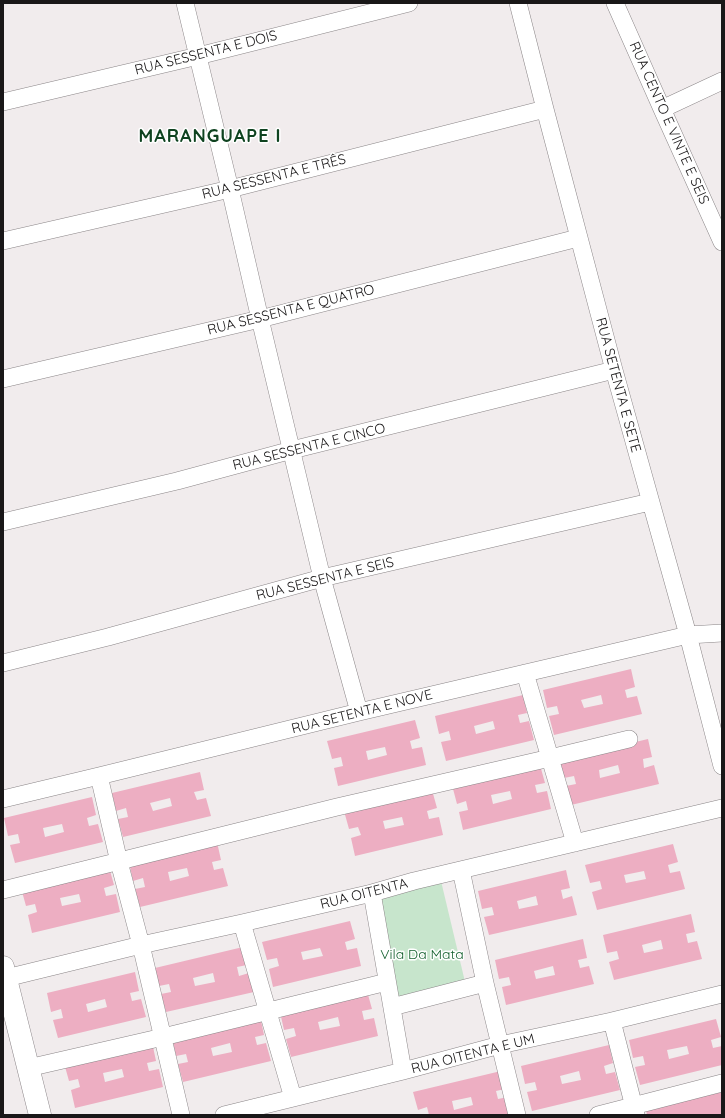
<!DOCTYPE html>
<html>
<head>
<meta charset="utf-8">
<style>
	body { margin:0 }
	#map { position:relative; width:725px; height:1118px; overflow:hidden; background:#f1eced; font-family:Quicksand,sans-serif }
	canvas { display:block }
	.frame { position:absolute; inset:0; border:4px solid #191718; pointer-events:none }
</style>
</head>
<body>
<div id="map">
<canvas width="725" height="1118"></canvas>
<div class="frame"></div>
</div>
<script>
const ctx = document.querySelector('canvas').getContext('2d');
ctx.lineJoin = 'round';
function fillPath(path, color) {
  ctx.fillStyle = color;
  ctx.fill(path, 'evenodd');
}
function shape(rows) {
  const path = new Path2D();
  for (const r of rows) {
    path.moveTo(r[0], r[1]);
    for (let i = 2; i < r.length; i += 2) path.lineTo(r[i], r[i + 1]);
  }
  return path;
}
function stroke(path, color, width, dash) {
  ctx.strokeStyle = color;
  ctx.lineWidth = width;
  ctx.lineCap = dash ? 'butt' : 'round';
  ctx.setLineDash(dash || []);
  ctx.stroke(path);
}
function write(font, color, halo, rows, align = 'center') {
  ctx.font = font + ' Quicksand,sans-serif';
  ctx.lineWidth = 3;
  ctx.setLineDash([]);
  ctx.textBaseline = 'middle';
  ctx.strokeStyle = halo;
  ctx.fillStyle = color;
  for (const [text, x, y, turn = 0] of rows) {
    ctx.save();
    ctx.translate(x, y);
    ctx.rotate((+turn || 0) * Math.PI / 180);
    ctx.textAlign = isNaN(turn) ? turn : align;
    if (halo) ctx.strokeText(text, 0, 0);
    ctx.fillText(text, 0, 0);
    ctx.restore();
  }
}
fillPath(shape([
	[441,881,466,986,394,1004,375,894]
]), '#c7e5cc');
fillPath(shape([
	[631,669,635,687,625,690,627,698,637,696,642,714,554,735,549,716,559,714,557,706,547,708,543,690],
	[601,695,603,704,584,708,581,700],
	[523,695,527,713,518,715,520,723,529,721,534,740,446,761,441,742,451,740,449,731,439,734,435,716],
	[493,721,495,729,476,734,474,726],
	[415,720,420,738,410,741,412,749,422,747,426,765,338,786,334,768,343,766,341,757,332,759,327,741],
	[385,747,387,755,368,760,366,751],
	[648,739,652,757,643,759,644,768,654,765,659,784,571,805,566,786,576,784,574,776,564,778,560,760],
	[618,765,620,773,600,778,599,770],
	[540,765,545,783,535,785,537,793,547,791,551,809,463,830,459,812,468,810,466,801,457,804,452,785],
	[510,791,512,799,493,804,491,795],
	[200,772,204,790,194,792,197,800,206,798,211,816,123,837,118,819,128,817,126,808,116,811,112,793],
	[170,798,172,806,153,811,150,803],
	[432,790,437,808,427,811,429,819,439,817,443,835,355,856,351,838,361,835,358,827,349,829,344,811],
	[402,817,404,825,385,829,383,821],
	[92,797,96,815,87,818,89,826,98,824,103,842,15,863,10,845,20,843,18,834,8,836,4,818],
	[62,824,64,832,45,837,43,828],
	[217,842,221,860,212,862,214,870,223,868,228,886,140,907,135,889,145,887,143,878,133,881,129,862],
	[187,868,189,876,170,881,168,872],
	[673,844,678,862,668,865,670,873,680,871,685,889,597,910,592,892,602,889,600,881,590,883,585,865],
	[644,871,646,879,626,883,624,875],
	[109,867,114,885,104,888,106,896,116,894,120,912,32,933,28,915,37,912,35,904,26,906,21,888],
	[79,894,81,902,62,906,60,898],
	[566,870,570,888,561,890,563,899,572,896,577,915,489,935,484,917,494,915,492,907,482,909,478,891],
	[536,896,538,905,519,909,517,901],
	[691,914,695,932,686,934,688,943,697,941,702,959,614,980,609,962,619,959,617,951,607,953,603,935],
	[661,940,663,949,644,953,642,945],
	[350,921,355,939,345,942,347,950,357,948,361,966,273,987,269,969,279,966,277,958,267,960,262,942],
	[320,948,323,956,303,960,301,952],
	[583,939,587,958,578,960,580,968,589,966,594,984,506,1005,502,987,511,985,509,977,499,979,495,960],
	[553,966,555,975,536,979,534,971],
	[243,947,247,965,237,967,239,976,249,973,254,992,166,1012,161,994,171,992,169,984,159,986,155,968],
	[213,973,215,982,195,986,193,978],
	[135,972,139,991,130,993,132,1001,141,999,146,1017,58,1038,53,1020,63,1018,61,1009,51,1012,47,993],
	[105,999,107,1007,88,1012,86,1004],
	[367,991,372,1009,362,1011,364,1020,374,1018,378,1036,291,1057,286,1039,296,1036,294,1028,284,1030,280,1012],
	[338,1017,340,1026,320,1030,318,1022],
	[260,1016,264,1035,255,1037,257,1045,266,1043,271,1061,183,1082,178,1064,188,1062,186,1054,176,1056,172,1038],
	[230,1043,232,1052,213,1056,211,1048],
	[716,1019,721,1037,711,1040,713,1048,722,1046,722,1065,640,1085,635,1067,645,1065,643,1056,633,1058,629,1040],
	[687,1046,689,1054,669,1059,667,1050],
	[152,1042,156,1061,147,1063,149,1071,159,1069,163,1087,75,1108,71,1090,80,1087,78,1079,69,1081,64,1063],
	[122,1069,124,1077,105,1082,103,1073],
	[609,1045,613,1063,604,1066,606,1074,615,1072,620,1090,532,1111,527,1092,537,1090,535,1082,525,1084,521,1066],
	[579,1071,581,1080,562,1084,560,1076],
	[501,1071,505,1089,496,1091,498,1099,508,1097,512,1115,429,1115,427,1107,418,1110,413,1092],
	[471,1097,473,1105,454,1110,452,1101],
	[722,1092,722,1115,647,1115,646,1110]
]), '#edaec2');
const minor = shape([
	[185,3,230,189,260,319,322,578,359,712],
	[518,3,545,109,614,370,688,635,722,766],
	[615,3,662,109,722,242],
	[3,102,198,56,409,3],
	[662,109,722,81],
	[3,241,230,189,545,109],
	[3,379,260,319,578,238],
	[3,522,177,481,292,450,614,370],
	[3,663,108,637,322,578,650,502],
	[525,673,575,843],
	[99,776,119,862,141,945,181,1115],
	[3,799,99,776,359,712,688,635,722,633],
	[461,870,485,983,517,1115],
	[3,890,337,807,550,758,629,739],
	[372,893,403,1071],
	[242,923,293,1098],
	[6,978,141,945,242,923,372,893,414,881,722,808],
	[392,1007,485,983],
	[612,1021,636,1115],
	[28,1068,163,1037,387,982],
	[224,1115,403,1071,500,1045,612,1021,722,994],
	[598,1115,722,1083]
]);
const secondary = shape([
	[3,967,40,1115]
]);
stroke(minor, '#8b8688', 18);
stroke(secondary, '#8b8688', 23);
stroke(minor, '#fff', 17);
stroke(secondary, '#fff', 22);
write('14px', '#191718', '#fff', [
	["RUA SESSENTA E DOIS",206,53,-14],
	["RUA CENTO E VINTE E SEIS",669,123,66],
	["RUA SESSENTA E TRÊS",274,177,-14],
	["RUA SESSENTA E QUATRO",291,310,-14],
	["RUA SETENTA E SETE",618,385,75],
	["RUA SESSENTA E CINCO",309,447,-14],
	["RUA SESSENTA E SEIS",325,579,-14],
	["RUA SETENTA E NOVE",362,712,-14],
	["RUA OITENTA",364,894,-14],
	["RUA OITENTA E UM",473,1054,-14]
]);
write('14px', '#166230', '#fff', [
	["Vila Da Mata",422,955]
]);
ctx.letterSpacing = '1px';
write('bold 18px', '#0f4320', '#fff', [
	["MARANGUAPE I",210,137]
]);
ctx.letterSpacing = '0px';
</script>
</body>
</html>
